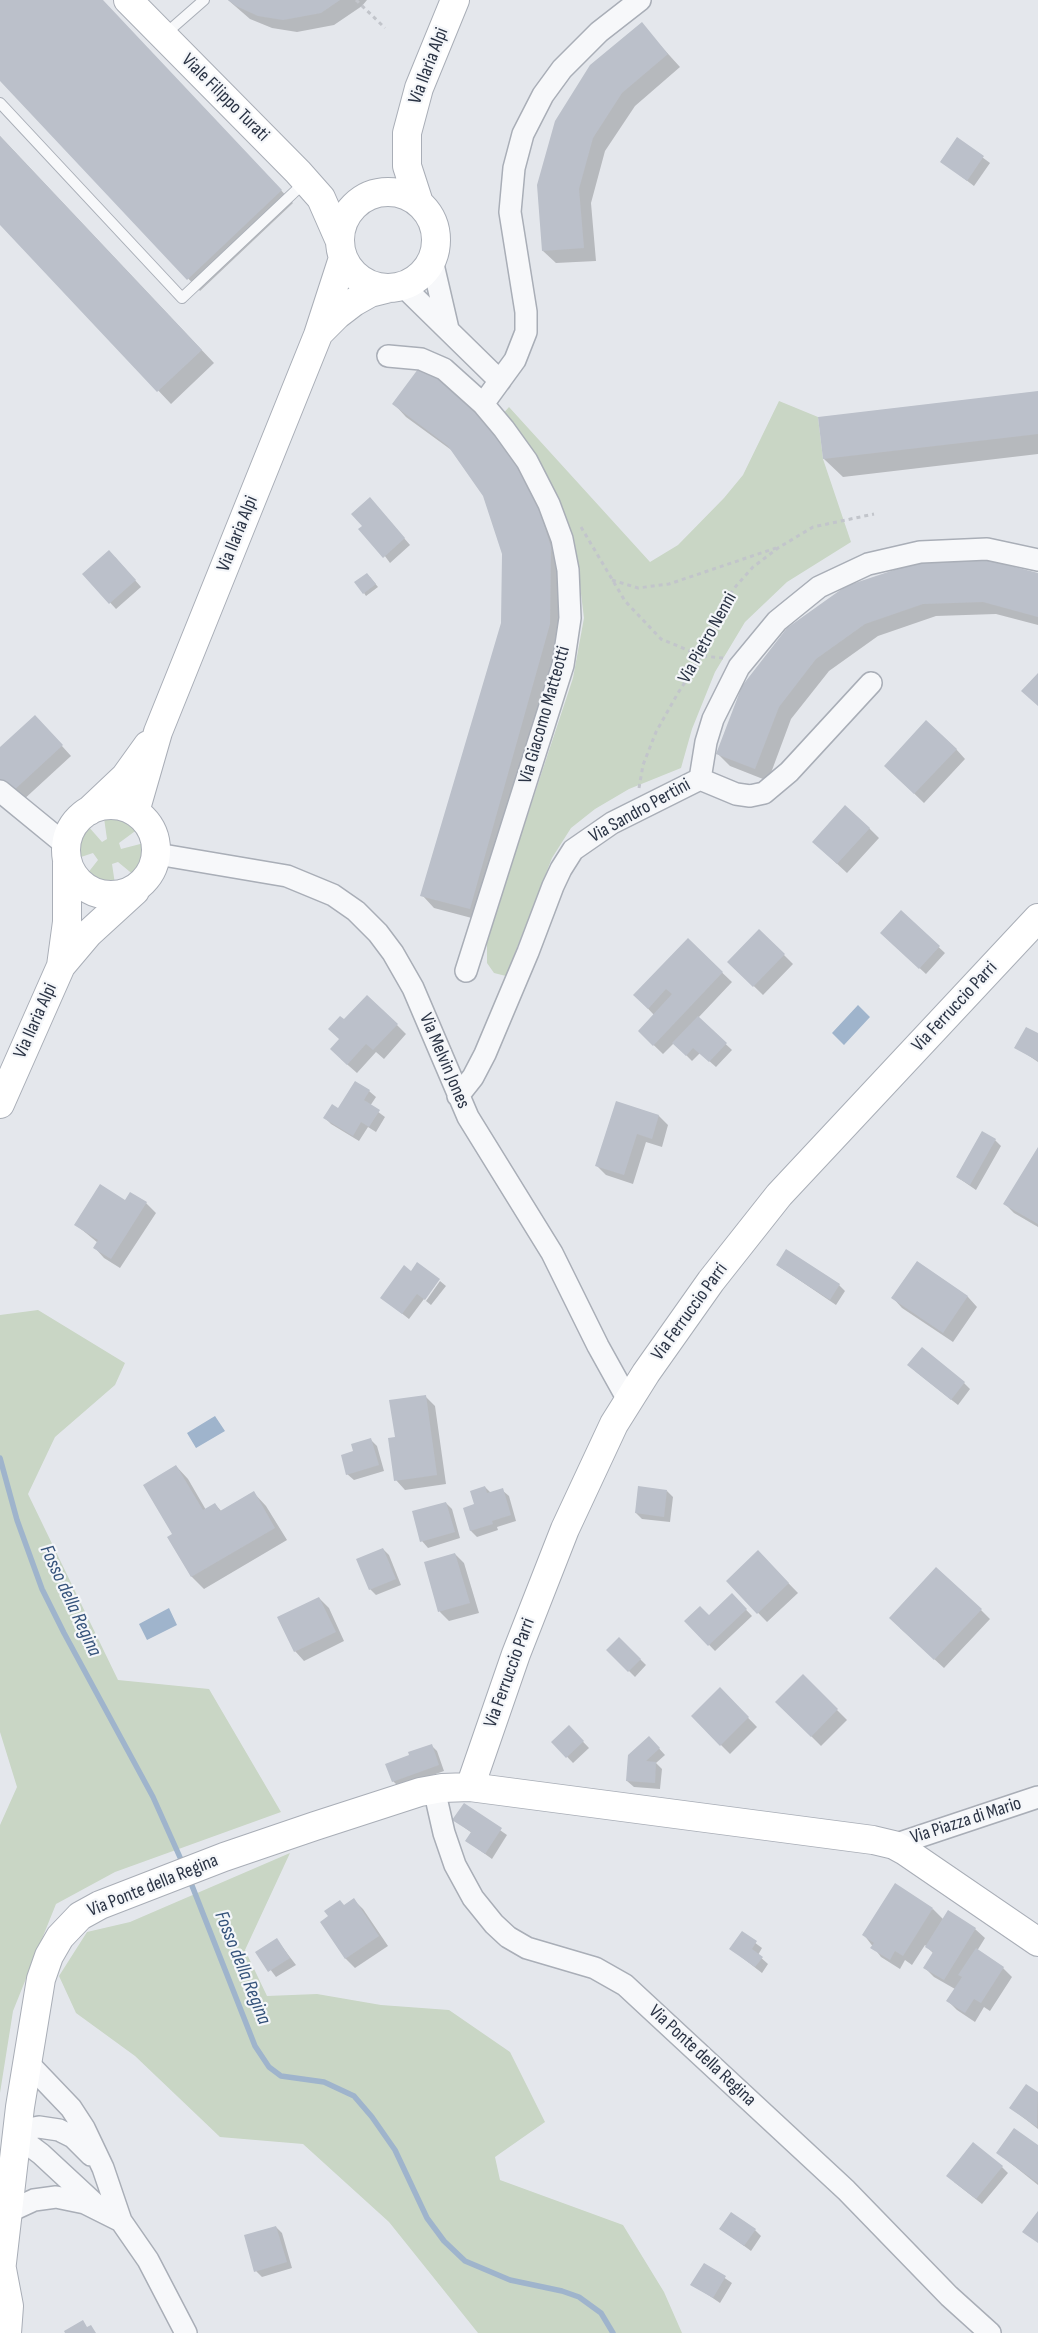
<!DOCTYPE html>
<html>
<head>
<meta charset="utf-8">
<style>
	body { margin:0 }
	canvas { display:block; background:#e4e7ec }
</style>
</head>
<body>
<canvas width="1038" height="2333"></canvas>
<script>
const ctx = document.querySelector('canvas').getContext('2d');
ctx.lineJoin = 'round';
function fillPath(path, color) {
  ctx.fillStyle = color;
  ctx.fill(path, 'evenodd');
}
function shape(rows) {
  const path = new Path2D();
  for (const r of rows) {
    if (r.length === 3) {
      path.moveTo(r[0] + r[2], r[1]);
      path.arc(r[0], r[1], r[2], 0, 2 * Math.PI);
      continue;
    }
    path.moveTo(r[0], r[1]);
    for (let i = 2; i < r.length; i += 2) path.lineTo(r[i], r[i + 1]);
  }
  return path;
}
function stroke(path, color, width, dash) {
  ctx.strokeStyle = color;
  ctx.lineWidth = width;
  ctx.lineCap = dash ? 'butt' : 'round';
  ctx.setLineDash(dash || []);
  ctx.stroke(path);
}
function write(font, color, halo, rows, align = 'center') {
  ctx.font = font + ' "Sofia Sans Condensed",sans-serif';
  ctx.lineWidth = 4.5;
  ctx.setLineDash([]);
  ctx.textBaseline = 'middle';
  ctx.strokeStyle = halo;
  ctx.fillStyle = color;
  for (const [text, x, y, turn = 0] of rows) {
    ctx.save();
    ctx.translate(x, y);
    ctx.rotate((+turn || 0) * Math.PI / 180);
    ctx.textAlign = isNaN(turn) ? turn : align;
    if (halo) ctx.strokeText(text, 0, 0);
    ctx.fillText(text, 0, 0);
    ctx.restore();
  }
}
fillPath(shape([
	[779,401,818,417,823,459,851,542,787,582,745,622,715,672,692,729,681,768,629,789,595,809,571,828,552,858,506,976,494,973,487,963,487,938,573,678,584,618,575,545,555,494,500,417,509,407,650,562,678,545,724,498,743,475],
	[109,817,120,818,130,822,138,829,119,843,121,849,144,843,146,849,144,861,135,876,118,862,112,864,115,884,110,885,99,883,89,877,87,874,98,860,93,853,78,858,78,846,82,835,88,826,102,842,107,839,104,818],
	[38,1310,125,1363,115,1385,55,1437,28,1494,118,1680,209,1689,281,1812,115,1872,56,1904,13,2011,0,2093,0,1825,17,1787,0,1732,0,1315],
	[290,1853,245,1950,267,1996,317,1994,381,2005,449,2010,510,2052,545,2122,495,2157,500,2180,623,2225,664,2292,682,2333,478,2333,389,2222,303,2144,220,2137,135,2056,76,2013,59,1976,87,1932,130,1922]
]), '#c9d6c5');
fillPath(shape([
	[858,1005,870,1017,844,1045,832,1033],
	[215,1416,225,1431,196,1448,187,1433],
	[169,1608,177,1625,147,1640,139,1624]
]), '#9fb4cc');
fillPath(shape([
	[0,0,102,0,293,203,200,291,0,79],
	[228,0,367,0,362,6,334,25,297,32,272,28,250,19],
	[641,24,680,67,635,106,605,151,591,203,596,261,556,263,543,251],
	[0,136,214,363,171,404,0,223],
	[958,139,990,163,974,186,941,161],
	[1038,392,1038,454,843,477,824,459,820,418],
	[394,404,540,487,563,561,562,637,483,921,434,908,422,895,502,623,503,554,484,495,454,452,406,417],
	[376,505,410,545,390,563,363,526],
	[115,557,141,587,116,609,84,574],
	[1038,575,1038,625,996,614,936,616,878,636,829,671,791,719,768,781,730,766,718,754,788,629],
	[370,577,378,587,366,596,364,593],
	[44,726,71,756,21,802,0,780,0,749],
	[956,749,965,759,924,803,895,775],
	[869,828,879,838,847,873,823,851],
	[901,912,945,953,926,974,888,939],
	[759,930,793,964,763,995,729,962],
	[688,940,732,982,698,1018,732,1050,716,1067,700,1053,692,1061,674,1043,663,1054,639,1031,654,1015,635,995],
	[344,1021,397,1025,406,1034,384,1059,376,1052,357,1073,341,1059,341,1040],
	[1038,1035,1038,1062,1016,1047],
	[369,1091,376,1097,370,1106,385,1117,376,1132,368,1127,359,1141,331,1124,325,1118],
	[616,1103,659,1116,668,1125,662,1147,646,1142,633,1184,606,1175,597,1166],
	[995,1140,1001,1146,976,1190,957,1177],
	[1038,1149,1038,1227,1014,1213,1005,1204],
	[131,1194,146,1203,156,1213,120,1268,104,1258,95,1248,98,1243,75,1224,126,1202],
	[917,1263,968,1297,977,1307,953,1342,902,1308,893,1298],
	[777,1265,839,1285,845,1291,836,1305],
	[439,1279,409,1319,382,1298],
	[440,1281,446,1286,431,1305,426,1301],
	[915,1371,964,1383,970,1389,958,1405],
	[425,1396,435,1406,446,1484,405,1490,396,1480,396,1438],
	[371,1440,377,1446,384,1471,354,1480,347,1474,355,1452],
	[176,1466,188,1479,206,1510,215,1504,222,1512,254,1493,266,1506,287,1540,204,1589,192,1577,173,1534],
	[485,1487,491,1493,502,1490,509,1496,516,1521,497,1527,498,1530,477,1537,471,1531,464,1509,476,1505],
	[667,1491,673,1497,670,1522,642,1519,636,1513],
	[446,1503,452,1509,460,1538,428,1548,422,1541],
	[383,1549,389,1555,401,1585,376,1595,370,1589],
	[758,1552,798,1593,767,1622,727,1581],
	[455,1554,464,1563,479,1613,449,1621,440,1612,425,1563],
	[732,1595,752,1616,715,1651,686,1621,709,1616],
	[319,1598,329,1608,344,1641,304,1661,295,1651],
	[981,1610,990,1619,944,1668,900,1628],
	[619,1638,646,1665,635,1677,608,1650],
	[803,1676,847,1720,821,1746,777,1702],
	[720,1689,757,1727,730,1754,692,1716],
	[569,1727,589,1748,573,1763,553,1742],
	[655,1744,665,1755,656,1763,662,1769,660,1789,634,1787,627,1781],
	[431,1745,437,1751,444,1771,399,1787,393,1781,411,1756],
	[464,1805,507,1835,492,1859,467,1841,472,1833,454,1820],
	[354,1900,363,1909,388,1946,355,1968,346,1959,321,1922],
	[933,1909,943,1919,975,1929,985,1938,977,1951,1003,1968,1012,1977,990,2011,984,2007,975,2022,957,2010,948,2001,955,1989,934,1977,925,1968,934,1954,925,1945,912,1965,905,1960,900,1969,881,1957,864,1935],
	[742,1933,762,1948,758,1955,768,1964,762,1973,731,1949],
	[277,1940,296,1965,276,1977,257,1952],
	[1026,2085,1038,2093,1038,2129,1011,2108],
	[1038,2147,1038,2185,998,2153],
	[1002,2167,1008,2173,982,2204,954,2182],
	[276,2227,282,2233,292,2268,262,2277,256,2271],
	[721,2229,755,2230,761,2236,751,2251],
	[704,2264,732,2283,720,2303,692,2284]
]), '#0003');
stroke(shape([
	[0,1458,17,1520,42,1589,64,1633,153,1797,183,1864],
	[189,1878,255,2046,269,2067,281,2076,324,2082,354,2096,372,2117,395,2150,427,2218,444,2241,465,2261,510,2280,562,2291,579,2297,601,2313,613,2333]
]), '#9fb4cc', 5.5);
fillPath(shape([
	[0,0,103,0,282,190,187,280,0,81],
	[228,0,340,0,321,13,283,20,258,16,236,6],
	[642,22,668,54,622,93,593,138,579,189,584,248,542,251,537,185,555,121,590,65],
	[0,136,202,350,157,392,0,225],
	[957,137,984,156,967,181,940,162],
	[421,365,483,411,528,473,551,547,550,624,470,909,420,896,501,623,502,554,483,496,448,446,392,404],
	[1038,391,1038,434,823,459,818,417],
	[370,497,405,538,383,558,358,529,362,526,351,514],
	[109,550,136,580,109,604,82,574],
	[988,560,1038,573,1038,617,983,602,923,604,865,624,816,659,779,707,755,769,716,754,742,686,787,628,846,586,915,563],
	[367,573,376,584,363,594,354,582],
	[1038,673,1038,706,1021,691],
	[35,715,63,745,11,793,0,782,0,747],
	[926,720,957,749,914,794,884,766],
	[845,805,870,828,837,864,812,842],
	[901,910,940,946,919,969,880,933],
	[759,929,785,954,753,987,727,962],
	[688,938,723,972,653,1046,638,1031,672,994,666,989,648,1009,633,995],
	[367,995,398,1024,373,1050,366,1044,347,1065,330,1049,339,1039,328,1029,340,1016,344,1019],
	[698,1016,727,1043,709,1062,693,1048,686,1056,672,1043],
	[1026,1027,1038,1033,1038,1061,1014,1048],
	[355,1081,370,1090,364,1100,380,1110,369,1127,361,1122,353,1136,323,1118,332,1104,338,1108],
	[616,1101,659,1115,652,1139,637,1134,624,1175,595,1166],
	[982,1131,996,1139,970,1185,956,1177],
	[1038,1147,1038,1224,1003,1204],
	[100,1184,125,1200,130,1192,147,1202,111,1259,93,1248,98,1240,74,1225],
	[786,1249,840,1284,830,1300,776,1265],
	[917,1261,968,1296,943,1333,891,1298],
	[417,1262,440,1279,425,1300,417,1294,402,1314,380,1298,404,1265,411,1271],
	[922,1347,965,1382,951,1400,907,1365],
	[426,1395,437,1475,394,1481,388,1438,395,1437,389,1400],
	[371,1438,379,1465,346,1475,341,1455,353,1451,351,1444],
	[176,1465,203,1510,215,1503,220,1511,254,1491,275,1528,191,1577,167,1537,172,1534,143,1485],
	[485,1486,487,1493,503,1488,511,1515,492,1521,493,1524,470,1531,463,1508,474,1504,470,1491],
	[638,1486,667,1490,664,1517,635,1513],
	[446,1502,455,1532,420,1542,412,1511],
	[383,1548,396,1579,369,1590,356,1559],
	[758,1550,789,1583,757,1614,726,1581],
	[455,1553,470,1603,438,1612,424,1562],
	[936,1567,982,1609,934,1660,889,1618],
	[732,1593,747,1609,708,1646,684,1621,700,1606,709,1615],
	[319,1597,336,1632,294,1652,277,1617],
	[619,1637,641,1659,628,1672,606,1650],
	[803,1674,838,1709,811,1737,775,1702],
	[720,1687,749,1717,720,1746,691,1716],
	[569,1725,584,1741,566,1758,551,1742],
	[649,1736,660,1748,646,1761,656,1762,655,1783,626,1781,628,1755],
	[432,1744,439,1765,392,1782,385,1764,409,1755,408,1752],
	[464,1803,502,1828,485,1854,465,1841,471,1832,452,1820],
	[895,1883,933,1908,903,1956,895,1951,890,1960,870,1948,874,1943,862,1935],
	[354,1898,379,1936,345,1959,320,1922,328,1916,324,1911,340,1900,344,1905],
	[948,1910,976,1928,944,1980,923,1968,933,1952,925,1947],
	[742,1931,757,1941,752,1949,763,1957,755,1967,729,1949],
	[277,1938,290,1958,268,1972,255,1952],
	[976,1948,1004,1967,981,2003,974,1999,965,2013,946,2001,962,1977,958,1975],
	[1026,2084,1038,2092,1037,2127,1009,2108],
	[1014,2128,1038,2145,1038,2183,996,2153],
	[973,2142,1003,2166,976,2199,946,2176],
	[1038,2211,1038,2243,1022,2232],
	[731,2212,756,2229,744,2246,719,2229],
	[276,2226,287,2262,254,2272,244,2235],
	[704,2263,726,2276,713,2298,690,2285],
	[83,2320,87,2327,91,2325,96,2333,65,2333,64,2331]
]), '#bbc0ca');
const lane = shape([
	[164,35,204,0],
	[0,103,182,298,305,182]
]);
const street = shape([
	[432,260,448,329],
	[403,286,500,381],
	[388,356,421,359,444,369,483,404,504,429,527,461,549,504,562,539,568,570,570,618,563,665,466,971],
	[483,404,515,360,526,332,526,312,510,212,514,168,523,134,543,95,562,69,599,32,640,0],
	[700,779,706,742,713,719,739,667,777,621,819,587,868,564,920,552,987,549,1038,560],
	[0,791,66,845],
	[157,854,287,876,333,895,356,911,378,933,393,953,413,988,468,1117,552,1253,598,1346,628,1400],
	[458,1096,473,1077,485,1054,528,952,553,886,561,869,573,850,612,823,700,779,736,794,750,796,764,793,789,772,871,683],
	[434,1789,444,1833,455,1865,473,1898,494,1924,508,1937,527,1948,595,1968,625,1985,846,2190,949,2296,990,2333],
	[894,1845,1038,1797],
	[27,2062,71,2108,84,2128,103,2168,121,2221,148,2260,186,2333],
	[17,2131,39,2127,59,2130,73,2137,91,2155],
	[17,2136,41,2154,96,2205],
	[8,2212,34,2200,56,2197,85,2203,121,2221]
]);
const secondary = shape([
	[128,0,298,172,321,198,339,239],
	[388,240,48],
	[419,203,407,166,407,133,419,88,455,0],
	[320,332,337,315,354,302,370,293,386,289],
	[111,850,45],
	[89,811,125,777,148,745],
	[135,812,158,732,318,335,343,258],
	[61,966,88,934,135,891],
	[0,1104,61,966,67,922,67,863],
	[470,1787,516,1654,565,1529,614,1424,646,1373,711,1281,779,1195,1038,918],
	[2,2269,9,2306,7,2333],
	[0,2280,20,2107,41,1979,49,1956,60,1937,80,1916,100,1905,224,1857,315,1826,420,1792,442,1788,470,1787,873,1840,894,1845,905,1851,1038,1942]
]);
stroke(lane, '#a9aeb7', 12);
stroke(street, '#a9aeb7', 24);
stroke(secondary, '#a9aeb7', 30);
stroke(shape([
	[356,0,385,28],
	[581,527,625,601,661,639,702,656,723,658],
	[612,580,638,588,669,584,776,548],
	[639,788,643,765,656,732,678,693,702,656,724,603,736,586,753,567,778,548,813,527,874,514]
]), '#c2c5cb', 3, [4, 4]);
stroke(lane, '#f7f8fa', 10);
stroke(street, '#f7f8fa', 21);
stroke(secondary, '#fff', 28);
write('19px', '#2b3445', '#f4f6f9', [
	["Via Ilaria Alpi",429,66,-69],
	["Viale Filippo Turati",225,98,45],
	["Via Ilaria Alpi",238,534,-68],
	["Via Pietro Nenni",708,638,-61],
	["Via Giacomo Matteotti",545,715,-74],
	["Via Sandro Pertini",640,811,-29],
	["Via Ferruccio Parri",955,1007,-47],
	["Via Ilaria Alpi",36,1021,-66],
	["Via Melvin Jones",444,1061,67],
	["Via Ferruccio Parri",690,1312,-54],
	["Via Ferruccio Parri",510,1673,-70],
	["Via Piazza di Mario",966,1821,-18],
	["Via Ponte della Regina",153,1886,-22],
	["Via Ponte della Regina",702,2056,43]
]);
write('italic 20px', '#34527a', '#f4f6f9', [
	["Fosso della Regina",70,1601,65],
	["Fosso della Regina",242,1968,68]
]);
</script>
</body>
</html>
